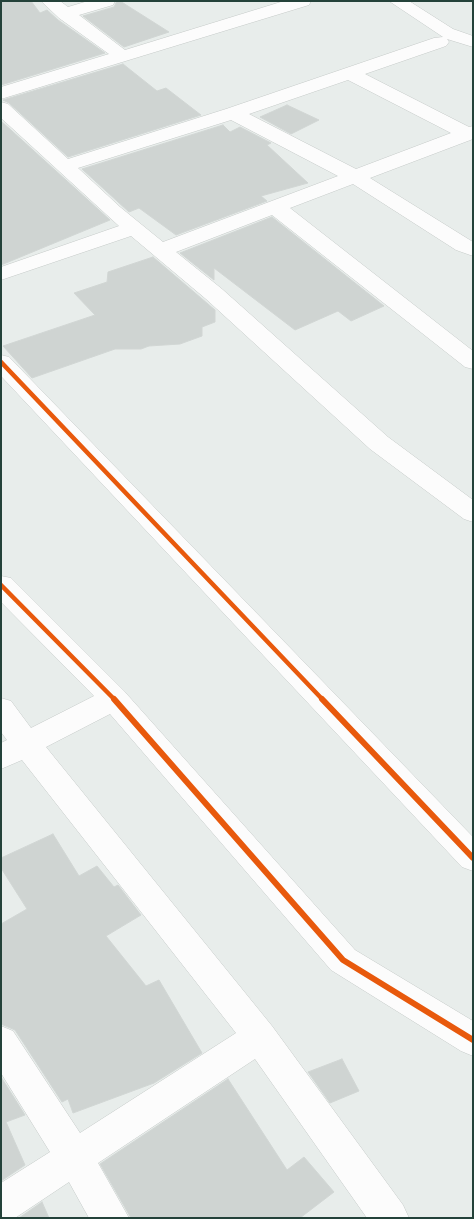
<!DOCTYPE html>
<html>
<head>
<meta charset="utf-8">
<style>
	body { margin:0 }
	#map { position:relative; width:474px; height:1219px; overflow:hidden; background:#e8edeb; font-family:"Alegreya Sans",sans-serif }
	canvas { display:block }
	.frame { position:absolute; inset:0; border:2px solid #24423a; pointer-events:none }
</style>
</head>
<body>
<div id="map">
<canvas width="474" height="1219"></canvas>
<div class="frame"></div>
</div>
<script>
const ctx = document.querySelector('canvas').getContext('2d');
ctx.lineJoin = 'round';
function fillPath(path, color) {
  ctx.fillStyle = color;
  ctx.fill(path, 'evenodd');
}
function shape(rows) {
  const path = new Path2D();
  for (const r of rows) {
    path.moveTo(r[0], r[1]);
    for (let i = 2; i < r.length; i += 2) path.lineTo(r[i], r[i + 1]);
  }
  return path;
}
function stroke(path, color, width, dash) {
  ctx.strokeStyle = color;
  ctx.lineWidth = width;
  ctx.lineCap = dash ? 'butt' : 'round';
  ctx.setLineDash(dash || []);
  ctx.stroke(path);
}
const building = shape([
	[1,1,31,1,40,13,47,10,58,20,105,53,1,85,1,1],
	[117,1,120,1,169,32,124,47,83,16,114,7,117,1],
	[123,64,157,91,166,88,201,115,68,157,9,103,3,100,123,64],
	[287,105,319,120,291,134,260,117,287,105],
	[1,121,110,220,1,265,1,121],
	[223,125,230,132,240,127,271,143,267,145,308,183,261,196,267,201,176,235,139,208,129,212,82,169,223,125],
	[272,217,384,306,351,321,338,311,295,330,214,268,214,280,180,253,272,217],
	[153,257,215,310,215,322,202,327,202,336,180,344,149,346,141,349,115,349,32,378,3,346,95,315,74,293,107,282,108,272,153,257],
	[53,834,79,876,97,866,114,887,118,885,141,915,106,936,146,986,159,980,202,1053,154,1083,73,1113,68,1099,62,1102,15,1030,1,1024,1,924,27,909,1,868,1,858,53,834],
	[342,1059,359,1091,330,1103,308,1072,342,1059],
	[1,1077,25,1115,6,1122,25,1165,1,1181,1,1077],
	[228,1079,287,1170,304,1157,334,1192,300,1218,131,1218,100,1164,228,1079],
	[42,1202,49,1218,19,1218,42,1202]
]);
fillPath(building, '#cfd4d2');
stroke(building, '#d1d6d4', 1);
const minor = shape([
	[41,1,60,1,68,7,88,1,115,1,113,5,79,15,125,50,284,1,311,1,309,5,1,99,1,87,109,54,59,18,41,1],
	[389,1,409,1,453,29,473,36,473,47,447,39,449,42,446,46,365,74,469,127,473,126,473,139,370,178,473,242,473,256,456,250,353,184,290,208,473,351,473,369,465,367,272,215,176,252,222,289,388,437,473,500,473,522,464,519,370,449,206,299,131,236,1,280,1,267,119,226,1,118,1,102,8,104,68,159,226,109,434,38,443,37,389,1],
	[348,80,451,133,356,169,249,114,348,80],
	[231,120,338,176,163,242,120,207,78,168,231,120],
	[1,355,9,357,473,837,473,871,462,867,1,376,1,355],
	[1,576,11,578,124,691,355,950,473,1021,473,1056,461,1051,331,970,110,714,46,747,272,1026,403,1205,409,1218,367,1218,255,1059,98,1163,129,1218,89,1218,69,1182,15,1218,1,1218,1,1183,50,1152,1,1073,1,1026,13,1031,80,1133,236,1033,22,760,1,769,1,743,7,740,1,732,1,698,11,701,31,728,94,696,1,602,1,576]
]);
stroke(minor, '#c5cac8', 1);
fillPath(minor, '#fcfcfc');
stroke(shape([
	[1,362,323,700],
	[1,585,115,700]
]), '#e8590c', 4.5);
stroke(shape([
	[114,699,343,960,473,1040],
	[322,699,473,858]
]), '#e8590c', 6);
</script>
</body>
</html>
